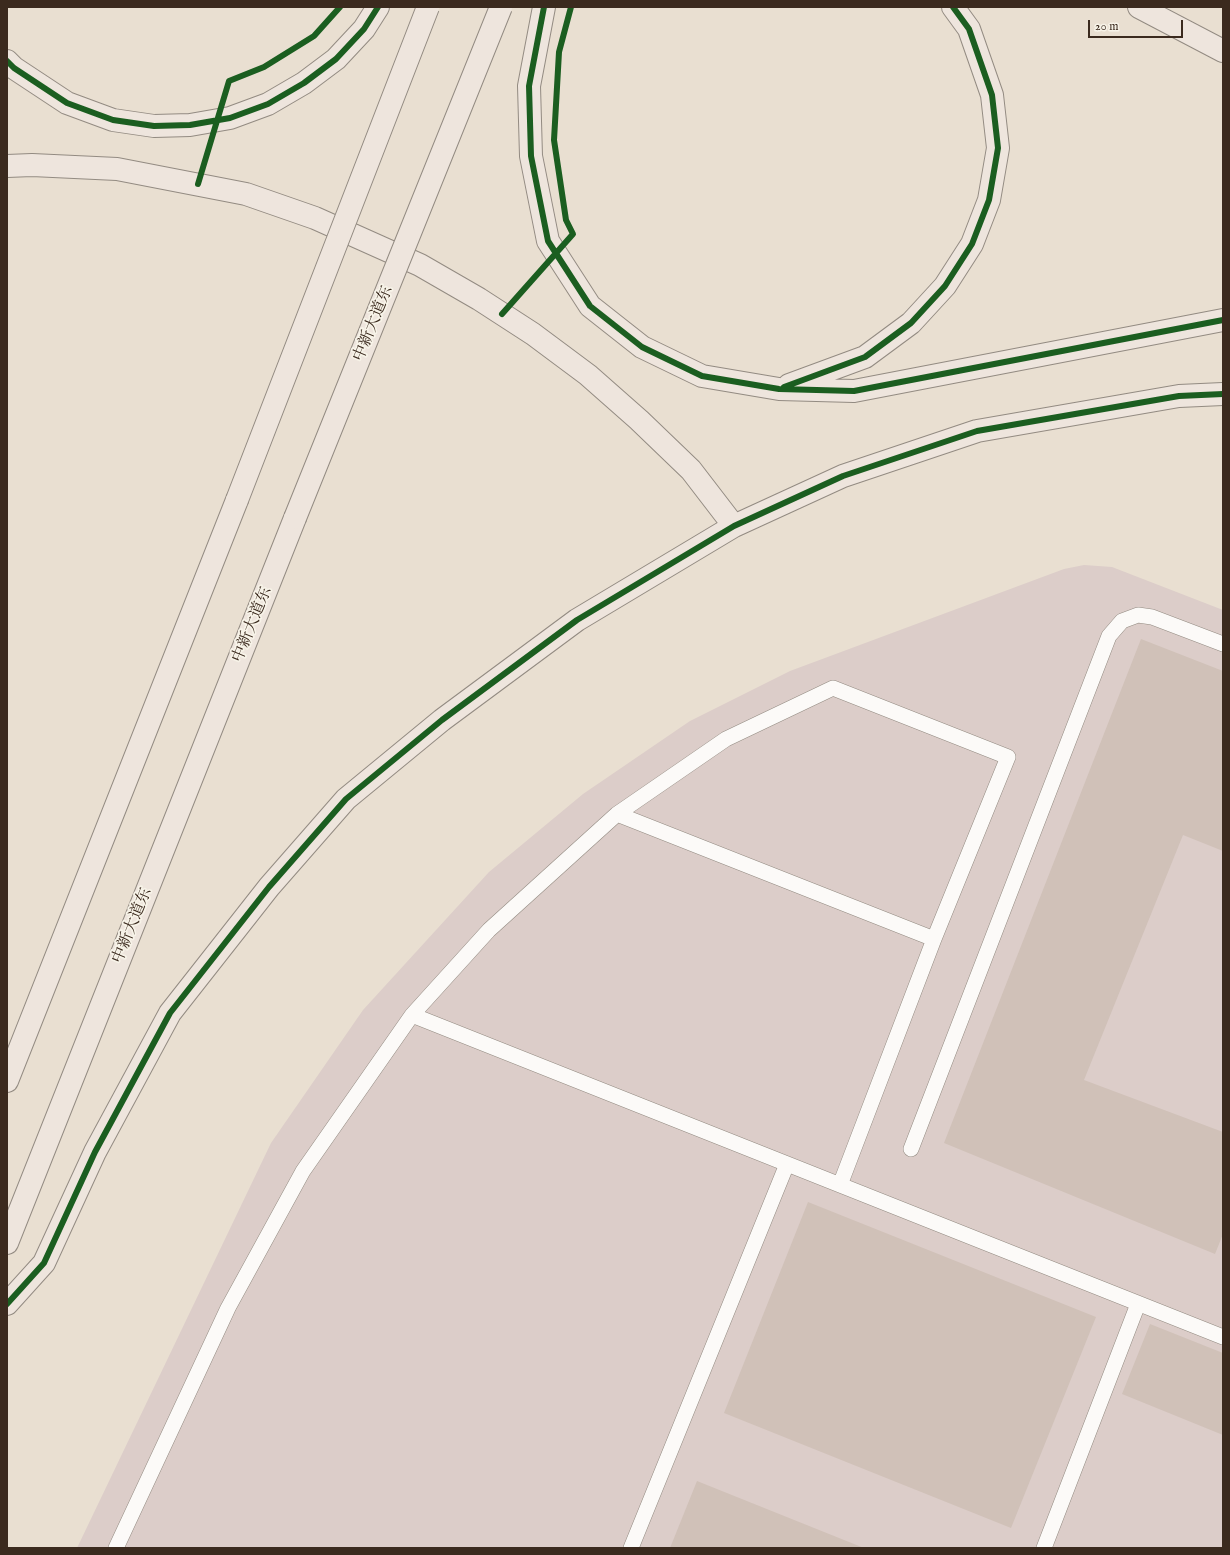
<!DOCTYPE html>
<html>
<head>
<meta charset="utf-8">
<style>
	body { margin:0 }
	#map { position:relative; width:1230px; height:1555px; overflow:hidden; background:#e9dfd1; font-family:"IM FELL English",serif }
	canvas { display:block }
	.frame { position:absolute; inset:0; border:8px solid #3b2a1e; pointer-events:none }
	.scale { position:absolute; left:1088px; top:20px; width:95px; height:18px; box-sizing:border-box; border:2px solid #3b2a1e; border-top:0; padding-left:5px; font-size:12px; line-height:14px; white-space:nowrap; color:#3b2a1e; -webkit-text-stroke:3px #f7f3e8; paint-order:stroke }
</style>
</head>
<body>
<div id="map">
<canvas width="1230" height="1555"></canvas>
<div class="frame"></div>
<div class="scale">20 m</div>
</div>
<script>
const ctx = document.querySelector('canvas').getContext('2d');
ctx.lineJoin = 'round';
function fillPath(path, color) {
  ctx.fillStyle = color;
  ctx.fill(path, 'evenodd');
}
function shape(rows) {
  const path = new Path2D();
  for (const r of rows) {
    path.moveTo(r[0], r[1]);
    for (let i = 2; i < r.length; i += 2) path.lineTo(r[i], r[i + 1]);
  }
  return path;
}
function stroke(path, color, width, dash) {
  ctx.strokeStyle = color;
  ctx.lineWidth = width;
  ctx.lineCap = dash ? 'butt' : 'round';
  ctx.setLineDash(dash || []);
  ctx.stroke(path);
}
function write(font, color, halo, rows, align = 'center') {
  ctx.font = font + ' "IM FELL English","Noto Serif SC",serif';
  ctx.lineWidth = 3.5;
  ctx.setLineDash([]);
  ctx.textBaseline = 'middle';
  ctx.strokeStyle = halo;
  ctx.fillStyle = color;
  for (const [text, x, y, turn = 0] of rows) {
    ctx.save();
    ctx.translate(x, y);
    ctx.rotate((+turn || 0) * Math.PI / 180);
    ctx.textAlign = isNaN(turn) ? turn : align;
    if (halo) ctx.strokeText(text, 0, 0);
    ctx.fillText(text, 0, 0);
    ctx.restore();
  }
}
fillPath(shape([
	[1084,565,1112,567,1223,610,1223,1544,1222,1548,77,1548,271,1143,363,1010,489,872,583,794,690,721,790,671,1064,569]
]), '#dccdc9');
fillPath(shape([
	[1141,639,1223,671,1223,851,1183,835,1084,1080,1223,1132,1223,1234,1215,1254,944,1143],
	[808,1202,1096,1317,1011,1528,724,1413],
	[1150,1324,1223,1353,1223,1435,1122,1394],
	[697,1481,864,1548,670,1548]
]), '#d0c1b8');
const lane = shape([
	[617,814,934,939],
	[412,1015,1223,1337],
	[911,1149,1109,636,1122,621,1138,615,1152,617,1223,644],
	[116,1548,228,1308,303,1171,412,1015,489,930,617,814,726,739,833,688,1008,757,934,939,840,1185],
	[631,1548,787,1164],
	[1044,1548,1138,1304]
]);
const primary = shape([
	[544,7,529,86,531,156,548,241,590,306,642,347,702,376,779,389,854,391,1223,320],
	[1139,7,1223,51],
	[7,61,14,68,67,103,113,120,154,126,190,125,230,118,268,104,304,83,336,59,364,29,378,7],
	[7,166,32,165,117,169,246,194,315,218,420,265,479,299,533,334,588,375,639,420,691,470,734,526],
	[789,385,865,357,911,323,945,286,972,244,989,200,998,148,992,95,969,29,953,7],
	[7,1081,237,500],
	[7,1243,295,518],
	[7,1304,44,1263,95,1152,170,1013,269,887,346,799,442,720,577,620,734,526,843,476,977,431,1179,396,1223,394]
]);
stroke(lane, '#938b82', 16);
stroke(primary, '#938b82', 24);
stroke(lane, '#fcfaf8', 15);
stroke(primary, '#eee5dd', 22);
const primaryBridge = shape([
	[237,500,428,7],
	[295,518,501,7]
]);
stroke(primaryBridge, '#938b82', 24, []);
stroke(primaryBridge, '#eee5dd', 22);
stroke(shape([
	[544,7,529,86,531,156,548,241,590,306,642,347,702,376,779,389,854,391,1223,320],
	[7,61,14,68,67,103,113,120,154,126,190,125,230,118,268,104,304,83,336,59,364,29,378,7],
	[198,184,229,81,264,67,314,36,340,7],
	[502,314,573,234,566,220,554,140,559,52,571,7],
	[784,387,865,357,911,323,945,286,972,244,989,200,998,148,992,95,969,29,953,7],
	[7,1304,44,1263,95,1152,170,1013,269,887,346,799,442,720,577,620,734,526,843,476,977,431,1179,396,1223,394]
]), '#1b5e20', 6);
write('16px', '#3b2a1e', '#f7f3e8', [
	["中新大道东",374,324,-68],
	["中新大道东",253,625,-68],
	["中新大道东",133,926,-68]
]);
</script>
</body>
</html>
